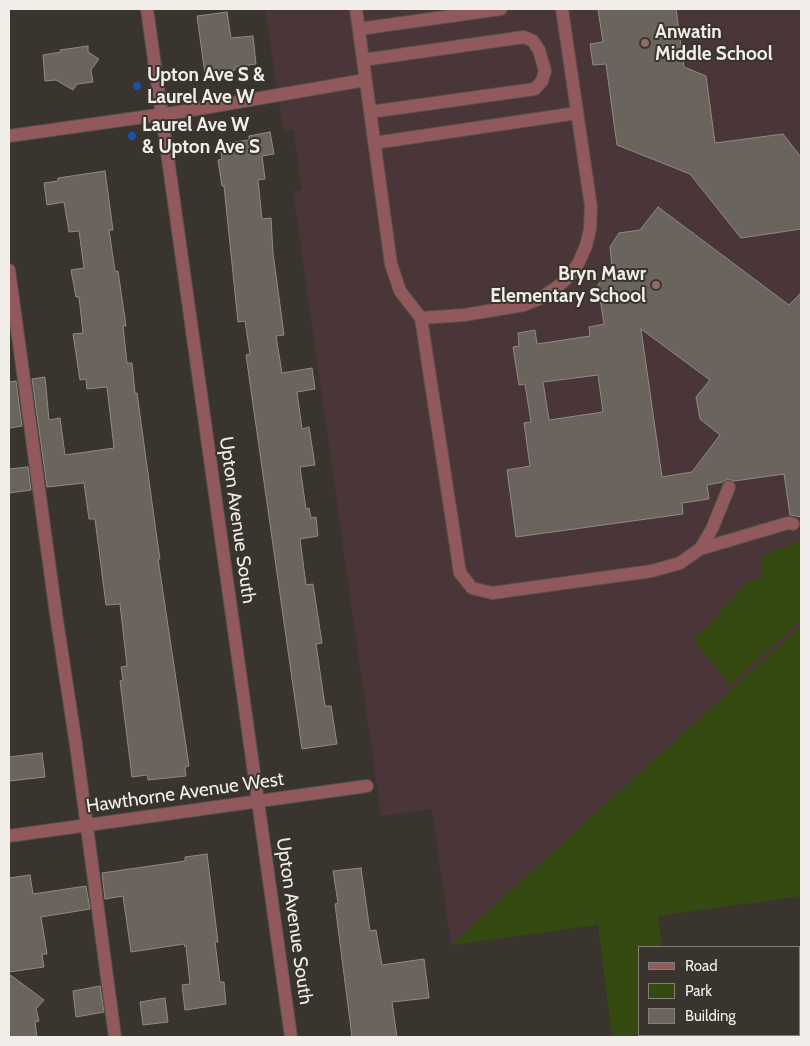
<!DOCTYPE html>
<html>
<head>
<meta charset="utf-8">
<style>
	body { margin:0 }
	#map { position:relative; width:810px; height:1046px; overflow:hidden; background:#39342d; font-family:Cabin,sans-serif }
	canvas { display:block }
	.frame { position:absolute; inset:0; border:10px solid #f1eee9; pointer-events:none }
	.legend { position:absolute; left:638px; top:946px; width:162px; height:90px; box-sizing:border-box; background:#39342d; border:1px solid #837e78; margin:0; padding:6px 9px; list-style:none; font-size:15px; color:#f1eee9 }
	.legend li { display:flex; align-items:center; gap:10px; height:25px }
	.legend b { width:25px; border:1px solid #837e78 }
</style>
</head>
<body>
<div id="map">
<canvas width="810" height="1046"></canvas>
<div class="frame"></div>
<ul class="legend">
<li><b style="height:6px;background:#92595d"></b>Road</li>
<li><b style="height:14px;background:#344a11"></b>Park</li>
<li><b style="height:14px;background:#6a645d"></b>Building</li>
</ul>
</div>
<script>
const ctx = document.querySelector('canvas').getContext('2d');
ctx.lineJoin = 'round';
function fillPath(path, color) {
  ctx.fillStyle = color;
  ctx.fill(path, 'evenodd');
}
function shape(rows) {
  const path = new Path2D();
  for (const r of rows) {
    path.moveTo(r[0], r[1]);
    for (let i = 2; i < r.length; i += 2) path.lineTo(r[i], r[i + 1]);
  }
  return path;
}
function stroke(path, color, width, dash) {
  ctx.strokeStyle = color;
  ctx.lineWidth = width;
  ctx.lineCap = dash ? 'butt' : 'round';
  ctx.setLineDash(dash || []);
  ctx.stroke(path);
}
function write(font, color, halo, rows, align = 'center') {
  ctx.font = font + ' Cabin,sans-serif';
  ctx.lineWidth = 4;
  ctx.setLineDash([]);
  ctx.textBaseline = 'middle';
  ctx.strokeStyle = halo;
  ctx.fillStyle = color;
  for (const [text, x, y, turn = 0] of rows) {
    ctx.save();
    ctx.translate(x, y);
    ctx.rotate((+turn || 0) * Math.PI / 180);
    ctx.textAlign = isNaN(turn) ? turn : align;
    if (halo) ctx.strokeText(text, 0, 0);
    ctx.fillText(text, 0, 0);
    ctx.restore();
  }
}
fillPath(shape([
	[265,9,801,9,801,896,451,945,432,809,381,816,293,191,301,190,294,130,283,131]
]), '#4a3639');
fillPath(shape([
	[801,541,801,620,730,685,693,639,721,614,720,610,731,601,747,582,760,579,762,555],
	[801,626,801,896,658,916,662,947,639,947,639,1035,674,1035,674,1037,612,1037,598,925,451,945]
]), '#344a11');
const building = shape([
	[598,9,676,9,684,67,706,76,715,143,783,134,801,157,801,229,741,238,690,174,617,145,606,64,593,65,590,44,603,42,598,9],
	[227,12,231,38,253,36,256,64,235,67,235,70,205,74,197,16,227,12],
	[88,46,88,52,99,59,91,70,93,82,77,84,73,90,56,80,45,81,43,55,61,52,60,50,88,46],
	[270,132,274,154,262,156,265,179,258,180,262,219,271,218,273,253,284,335,276,336,282,373,312,368,315,389,297,392,302,429,309,427,315,465,300,467,306,509,309,508,311,518,316,517,318,536,300,539,306,585,313,584,322,643,316,644,325,706,331,706,337,744,302,749,246,355,250,354,245,321,238,322,224,186,222,186,218,160,222,159,220,144,249,140,249,136,270,132],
	[105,171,113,230,109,230,115,271,118,271,126,326,123,326,127,363,132,363,135,393,137,393,157,539,160,559,158,559,189,766,185,767,186,776,148,780,147,775,132,777,120,681,123,680,121,667,127,666,120,604,106,605,95,519,89,519,84,483,47,487,32,379,45,377,49,420,60,418,65,455,114,448,107,387,87,389,86,379,80,380,73,334,83,333,79,297,76,297,71,270,84,268,79,231,69,232,64,202,47,205,44,183,58,181,58,178,105,171],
	[658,207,789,305,801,293,801,517,790,515,784,474,734,481,728,479,723,482,707,485,709,499,682,503,683,514,516,537,507,470,530,466,524,423,531,422,525,384,519,385,513,347,519,346,518,333,535,330,537,344,590,336,589,327,604,324,598,285,612,267,610,247,619,233,640,230,658,207],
	[641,329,710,380,696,397,700,419,720,435,692,472,662,477,641,329],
	[598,375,603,412,549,420,543,382,598,375],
	[16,381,22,426,9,428,9,382,16,381],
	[28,467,31,490,9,493,9,469,28,467],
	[42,753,45,777,9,781,9,757,42,753],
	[207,854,218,942,215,942,220,982,224,982,226,1004,185,1010,182,985,190,984,186,946,185,947,184,944,131,952,123,896,105,899,102,873,185,861,185,857,207,854],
	[361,868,370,931,376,930,382,965,424,959,429,998,392,1002,397,1037,352,1037,335,904,338,903,333,871,361,868],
	[30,875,33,894,86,886,90,909,41,917,47,954,42,954,44,967,9,972,9,878,30,875],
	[9,974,44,1000,36,1009,39,1021,35,1022,37,1037,9,1037,9,974],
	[100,986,104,1012,76,1017,73,991,100,986],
	[165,998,168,1022,143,1025,140,1002,165,998]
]);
fillPath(building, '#6a645d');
stroke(building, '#908a82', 1);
const minor = shape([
	[147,9,291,1037],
	[356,9,391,264,400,291,421,318,464,315,524,305,541,298,557,287,570,276,579,262,586,246,590,229,591,207,562,9],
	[359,29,501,9],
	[363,60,524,37,533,41,539,50,545,71,542,81,535,89,370,112],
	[9,136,186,111,365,80],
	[374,143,577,113],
	[9,270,56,614,76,745,115,1037],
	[421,318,460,573,472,588,492,593,652,571,680,563,700,549,712,529,729,487],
	[700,549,788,523,793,524],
	[9,836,367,786]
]);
stroke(minor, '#56524b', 14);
stroke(minor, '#92595d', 12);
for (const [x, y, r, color] of [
	[645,43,5,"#8d6e63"],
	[137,86,5,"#1a4fb4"],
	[132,136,5,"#1a4fb4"],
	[656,285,5,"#8d6e63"]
]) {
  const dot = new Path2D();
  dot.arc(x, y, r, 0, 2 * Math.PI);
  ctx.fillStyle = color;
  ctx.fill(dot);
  stroke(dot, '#39342d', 2);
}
write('bold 19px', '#f1eee9', '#39342d', [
	["Anwatin",655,32],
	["Middle School",655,54],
	["Upton Ave S &",147,75],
	["Laurel Ave W",147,97],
	["Laurel Ave W",142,125],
	["& Upton Ave S",142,147],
	["Bryn Mawr",646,274,"right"],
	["Elementary School",646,296,"right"]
], 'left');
write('19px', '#f1eee9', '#39342d', [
	["Upton Avenue South",237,520,82],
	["Hawthorne Avenue West",185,793,-8],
	["Upton Avenue South",294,921,82]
]);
</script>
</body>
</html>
